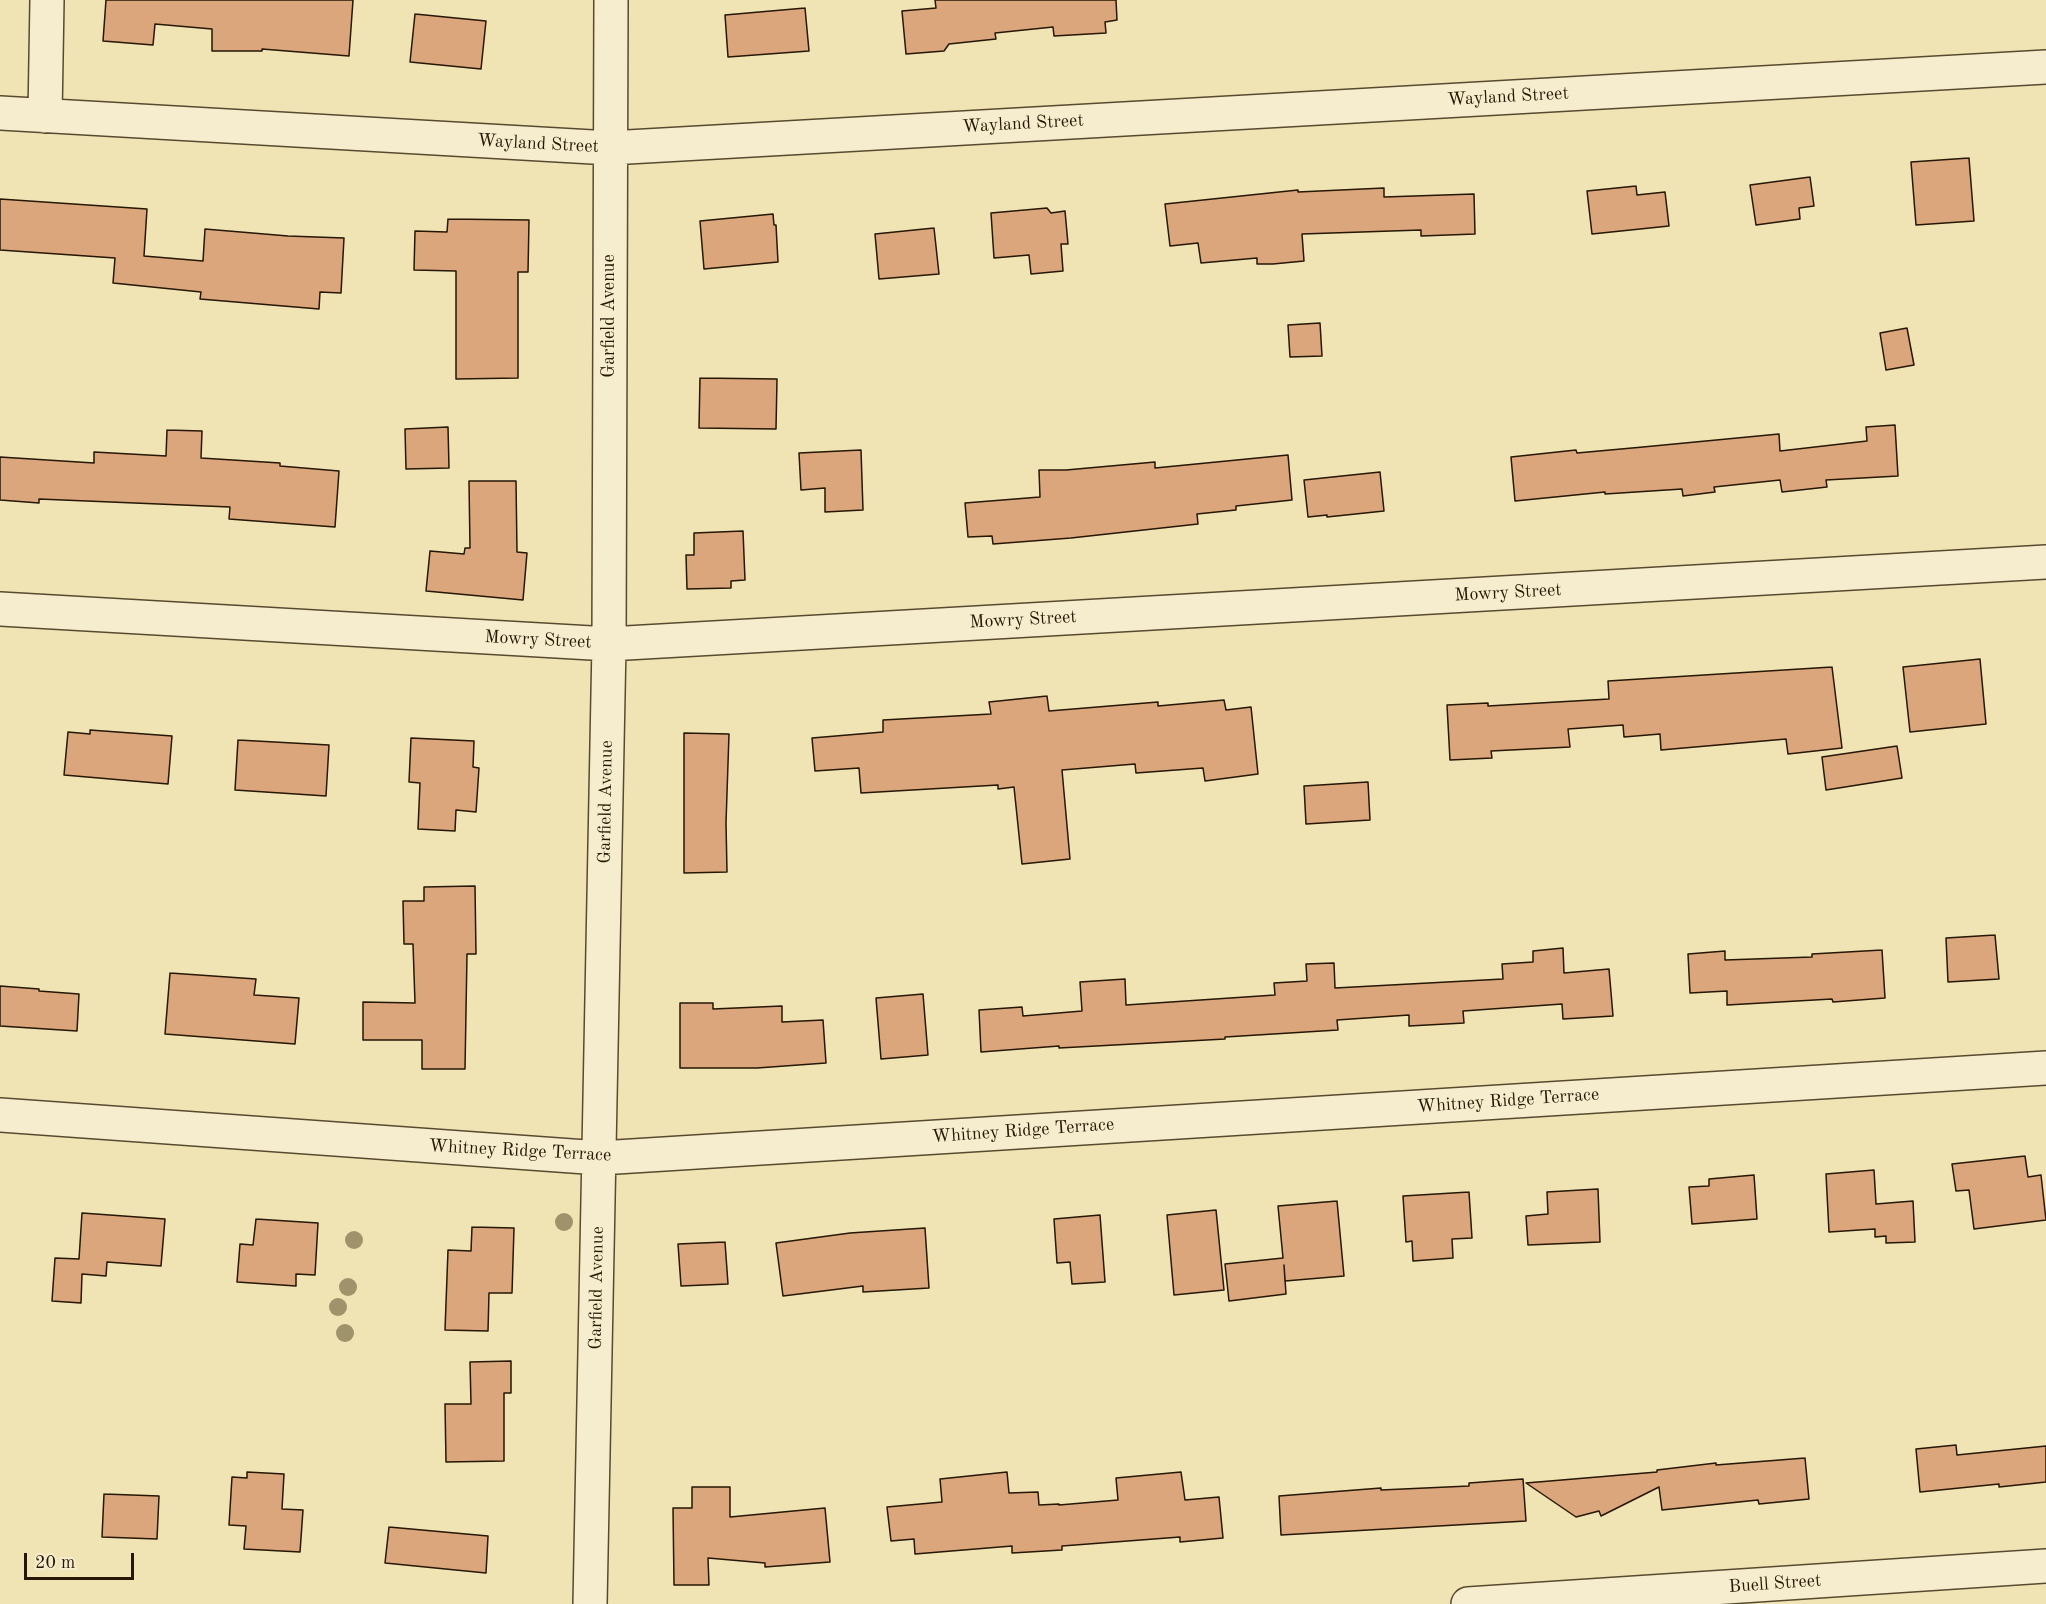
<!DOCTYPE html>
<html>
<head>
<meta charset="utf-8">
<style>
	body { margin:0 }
	#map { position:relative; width:2046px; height:1604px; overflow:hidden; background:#f0e3b4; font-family:"Old Standard TT",serif }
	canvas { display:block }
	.scale { position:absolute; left:24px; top:1553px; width:110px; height:27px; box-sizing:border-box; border:3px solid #251703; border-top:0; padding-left:8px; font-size:18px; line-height:21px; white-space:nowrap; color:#251703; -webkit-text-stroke:4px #f5edce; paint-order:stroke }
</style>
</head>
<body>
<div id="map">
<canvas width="2046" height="1604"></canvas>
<div class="scale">20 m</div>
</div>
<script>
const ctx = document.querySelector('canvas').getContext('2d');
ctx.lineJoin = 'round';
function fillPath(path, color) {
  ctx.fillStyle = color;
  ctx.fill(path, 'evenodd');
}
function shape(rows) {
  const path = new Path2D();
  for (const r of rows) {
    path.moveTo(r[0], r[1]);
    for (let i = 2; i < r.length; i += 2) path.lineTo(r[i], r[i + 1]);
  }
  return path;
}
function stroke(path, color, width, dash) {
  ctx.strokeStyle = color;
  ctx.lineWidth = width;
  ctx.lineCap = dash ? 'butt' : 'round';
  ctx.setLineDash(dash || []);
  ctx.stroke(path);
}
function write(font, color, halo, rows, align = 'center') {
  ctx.font = font + ' "Old Standard TT",serif';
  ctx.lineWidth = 4.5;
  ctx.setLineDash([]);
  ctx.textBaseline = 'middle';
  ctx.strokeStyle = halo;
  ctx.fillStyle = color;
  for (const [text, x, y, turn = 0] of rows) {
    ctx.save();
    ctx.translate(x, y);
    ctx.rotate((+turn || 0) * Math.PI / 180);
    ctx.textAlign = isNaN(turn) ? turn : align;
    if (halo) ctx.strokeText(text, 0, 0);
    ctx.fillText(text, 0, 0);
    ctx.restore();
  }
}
const building = shape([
	[106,0,353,0,349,56,262,49,262,51,212,51,212,29,155,24,153,45,103,41,106,0],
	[935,0,1116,0,1117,20,1105,22,1106,33,1054,36,1053,27,995,33,996,39,949,44,944,51,906,54,902,11,936,8,935,0],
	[805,8,809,51,728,57,725,15,805,8],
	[415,14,486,21,481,69,410,62,415,14],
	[1969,158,1974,221,1916,225,1911,162,1969,158],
	[1810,177,1814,206,1799,208,1800,219,1756,225,1750,185,1810,177],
	[1636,186,1637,195,1665,192,1669,226,1592,234,1587,191,1636,186],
	[1384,188,1384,197,1474,194,1475,234,1421,236,1421,230,1302,234,1304,261,1273,264,1257,264,1257,258,1201,263,1198,243,1170,246,1165,204,1298,190,1298,192,1384,188],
	[0,199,147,209,144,256,203,261,205,229,288,236,344,238,341,293,320,292,319,309,200,299,201,292,113,283,115,258,0,250,0,199],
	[1047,208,1051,213,1065,211,1068,244,1061,244,1063,271,1031,274,1029,255,994,258,991,213,1047,208],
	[773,214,774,225,776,225,778,262,704,269,700,221,773,214],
	[448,219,529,220,528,272,518,272,518,378,456,379,456,271,414,270,415,231,447,232,448,219],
	[934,228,939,274,879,279,875,234,934,228],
	[1320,323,1322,356,1290,357,1288,325,1320,323],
	[1907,328,1914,365,1886,370,1880,333,1907,328],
	[700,378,777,379,776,429,699,428,700,378],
	[1895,425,1898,476,1826,480,1827,487,1782,492,1780,480,1714,487,1715,492,1683,496,1682,489,1605,494,1605,492,1515,501,1511,457,1576,450,1577,453,1643,447,1779,434,1780,451,1867,441,1866,427,1895,425],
	[448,427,449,468,406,469,405,429,448,427],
	[167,430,202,431,201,458,280,463,280,466,339,471,335,527,229,519,230,507,39,499,39,503,0,500,0,457,94,463,94,452,166,456,167,430],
	[861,450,863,510,825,512,825,488,801,490,799,453,861,450],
	[1288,455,1292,500,1236,506,1236,510,1197,514,1198,524,1071,538,993,544,992,536,968,537,965,503,1040,497,1039,470,1066,470,1155,462,1155,468,1288,455],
	[1380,472,1384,511,1327,517,1327,515,1308,517,1304,480,1380,472],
	[469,481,516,481,517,552,527,553,523,600,426,591,430,551,464,554,465,548,470,548,469,481],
	[743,531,745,580,731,581,731,588,687,589,686,555,694,555,694,533,743,531],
	[1980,659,1986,724,1910,732,1903,667,1980,659],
	[1832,667,1842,748,1788,754,1786,739,1661,750,1660,734,1624,737,1623,725,1568,729,1570,747,1491,751,1492,758,1450,760,1447,705,1488,703,1488,706,1609,699,1608,681,1832,667],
	[1047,696,1049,711,1158,702,1158,706,1224,700,1226,710,1251,707,1258,774,1205,781,1203,768,1136,773,1135,764,1062,770,1070,859,1022,864,1014,787,998,789,998,785,861,793,859,768,815,771,812,738,883,732,883,720,991,714,989,702,1047,696],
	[90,730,172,736,168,784,64,775,68,732,90,734,90,730],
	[684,733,729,734,726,823,727,872,684,873,684,733],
	[411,738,474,741,473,767,479,768,476,812,456,810,455,831,418,829,420,783,409,782,411,738],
	[238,740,329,745,326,796,235,790,238,740],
	[1897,746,1902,778,1826,790,1822,757,1897,746],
	[1368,782,1370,820,1306,824,1304,786,1368,782],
	[475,886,476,954,467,954,465,1069,422,1069,422,1040,363,1040,363,1002,415,1003,413,944,404,944,403,901,424,901,424,887,475,886],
	[1995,935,1999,979,1948,982,1946,938,1995,935],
	[1563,948,1564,973,1609,969,1613,1016,1563,1019,1562,1004,1463,1011,1464,1023,1409,1026,1409,1015,1337,1020,1338,1030,1225,1037,1225,1039,1170,1042,1059,1048,1059,1046,981,1052,979,1010,1022,1007,1023,1016,1082,1011,1080,982,1125,979,1126,1005,1275,995,1274,983,1307,981,1306,964,1334,963,1335,988,1503,979,1502,964,1533,962,1533,951,1563,948],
	[1882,950,1885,998,1833,1002,1832,999,1727,1005,1727,991,1690,993,1688,954,1725,951,1725,960,1812,957,1812,954,1882,950],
	[170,973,256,979,254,995,299,998,295,1044,165,1034,170,973],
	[0,986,39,989,39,991,79,994,77,1031,0,1026,0,986],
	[923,994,928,1055,881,1059,876,998,923,994],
	[680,1003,713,1003,713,1009,782,1006,782,1022,823,1020,826,1063,757,1068,680,1068,680,1003],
	[2025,1156,2028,1177,2041,1175,2046,1220,1974,1229,1969,1190,1956,1191,1952,1164,2025,1156],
	[1874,1170,1876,1204,1913,1201,1915,1242,1886,1243,1886,1236,1875,1237,1875,1229,1829,1232,1826,1174,1874,1170],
	[1754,1175,1757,1219,1692,1224,1689,1187,1709,1186,1709,1179,1754,1175],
	[1598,1189,1600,1242,1528,1245,1526,1216,1548,1214,1547,1192,1598,1189],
	[1469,1192,1472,1238,1452,1239,1453,1258,1413,1261,1412,1241,1406,1242,1403,1196,1469,1192],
	[1337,1201,1344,1276,1285,1281,1284,1265,1286,1294,1229,1301,1225,1264,1283,1258,1278,1206,1337,1201],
	[1216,1210,1224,1290,1174,1295,1167,1215,1216,1210],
	[82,1213,165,1219,161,1266,107,1262,106,1276,82,1274,81,1303,52,1301,55,1258,79,1259,82,1213],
	[1100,1215,1105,1282,1072,1284,1070,1262,1057,1263,1054,1219,1100,1215],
	[256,1219,318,1223,315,1275,296,1274,296,1286,237,1282,240,1244,253,1245,256,1219],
	[472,1227,514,1228,512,1293,489,1293,488,1331,445,1330,448,1250,471,1251,472,1227],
	[925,1228,929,1288,863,1292,863,1286,783,1296,776,1243,850,1233,925,1228],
	[725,1242,728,1284,681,1286,678,1244,725,1242],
	[511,1361,511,1393,504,1393,504,1461,446,1462,445,1404,471,1404,470,1362,511,1361],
	[1956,1445,1957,1455,2046,1446,2046,1482,1999,1487,1999,1484,1920,1492,1916,1449,1956,1445],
	[1805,1458,1809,1499,1759,1504,1758,1500,1662,1510,1659,1487,1601,1516,1599,1511,1576,1517,1526,1483,1657,1472,1657,1470,1716,1463,1716,1465,1805,1458],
	[247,1472,284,1474,282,1509,303,1510,300,1552,244,1549,246,1526,229,1525,232,1477,247,1478,247,1472],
	[1007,1472,1009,1493,1038,1492,1039,1505,1059,1504,1059,1505,1118,1500,1116,1478,1181,1472,1185,1500,1219,1497,1223,1538,1180,1542,1180,1537,1062,1546,1062,1550,1012,1553,1012,1546,915,1554,914,1539,891,1541,887,1507,942,1502,940,1479,1007,1472],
	[1523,1479,1526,1521,1281,1535,1279,1496,1381,1488,1381,1490,1469,1486,1469,1483,1523,1479],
	[692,1487,730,1487,730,1517,825,1508,830,1562,765,1567,765,1563,708,1558,709,1585,674,1585,673,1508,692,1508,692,1487],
	[104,1494,159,1496,157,1539,102,1537,104,1494],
	[389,1527,488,1536,486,1573,385,1563,389,1527]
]);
fillPath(building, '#dca67d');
stroke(building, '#251703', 1.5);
const minor = shape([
	[0,113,610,148,2046,67],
	[45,116,47,0],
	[0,609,609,644,2046,562],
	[0,1115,600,1158,2046,1068],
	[590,1604,609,644,611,0],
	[1468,1604,2046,1566]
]);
stroke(minor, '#584a2f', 36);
stroke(minor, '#f5edce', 33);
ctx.fillStyle = '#9f936c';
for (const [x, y] of [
	[564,1222],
	[354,1240],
	[348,1287],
	[338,1307],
	[345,1333]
]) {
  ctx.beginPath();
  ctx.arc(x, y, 9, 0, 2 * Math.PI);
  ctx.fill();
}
write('18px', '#251703', '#f5edce', [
	["Wayland Street",1508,97,-3],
	["Wayland Street",1023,124,-3],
	["Wayland Street",538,144,3],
	["Garfield Avenue",609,316,-90],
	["Mowry Street",1508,593,-3],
	["Mowry Street",1023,620,-3],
	["Mowry Street",538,640,3],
	["Garfield Avenue",606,802,-89],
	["Whitney Ridge Terrace",1508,1101,-4],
	["Whitney Ridge Terrace",1023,1131,-4],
	["Whitney Ridge Terrace",520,1151,3],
	["Garfield Avenue",597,1288,-89],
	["Buell Street",1775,1584,-4]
]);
</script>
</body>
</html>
